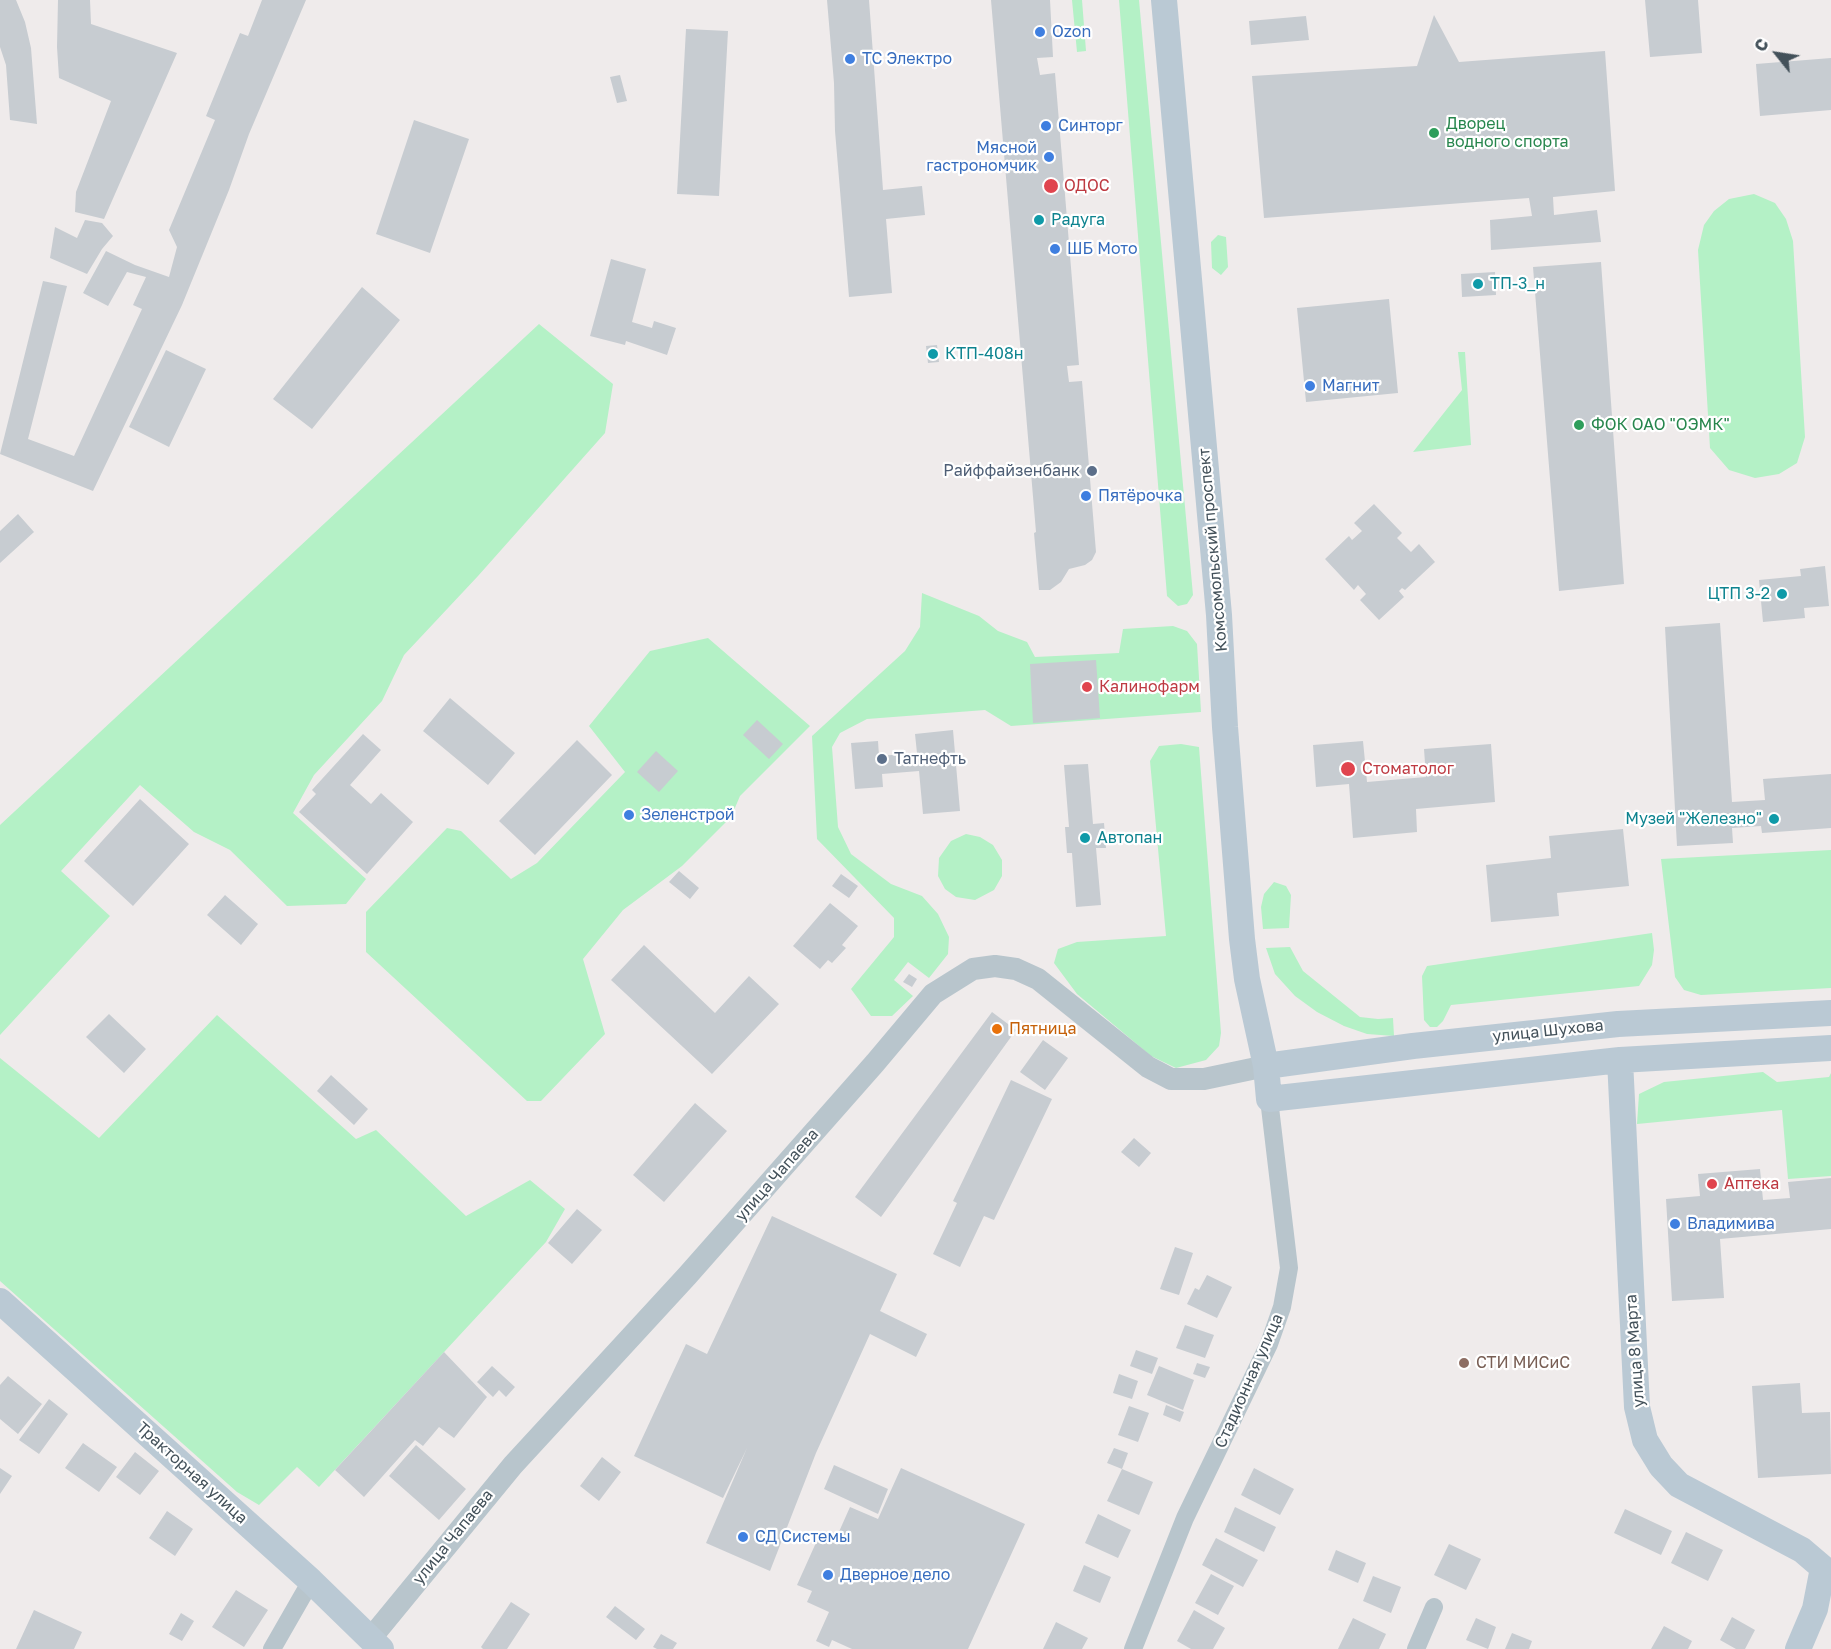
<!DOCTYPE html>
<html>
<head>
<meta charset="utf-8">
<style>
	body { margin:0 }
	#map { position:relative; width:1831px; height:1649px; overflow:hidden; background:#efebeb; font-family:"Golos Text",sans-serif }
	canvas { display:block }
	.north { position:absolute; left:1747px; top:24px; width:60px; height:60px; -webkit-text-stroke:4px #fff; paint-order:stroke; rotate:300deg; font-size:16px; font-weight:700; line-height:24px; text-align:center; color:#43515a }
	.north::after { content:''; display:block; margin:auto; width:21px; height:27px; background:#43515a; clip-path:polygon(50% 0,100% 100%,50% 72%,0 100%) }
</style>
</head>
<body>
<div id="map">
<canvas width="1831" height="1649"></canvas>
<div class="north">С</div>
</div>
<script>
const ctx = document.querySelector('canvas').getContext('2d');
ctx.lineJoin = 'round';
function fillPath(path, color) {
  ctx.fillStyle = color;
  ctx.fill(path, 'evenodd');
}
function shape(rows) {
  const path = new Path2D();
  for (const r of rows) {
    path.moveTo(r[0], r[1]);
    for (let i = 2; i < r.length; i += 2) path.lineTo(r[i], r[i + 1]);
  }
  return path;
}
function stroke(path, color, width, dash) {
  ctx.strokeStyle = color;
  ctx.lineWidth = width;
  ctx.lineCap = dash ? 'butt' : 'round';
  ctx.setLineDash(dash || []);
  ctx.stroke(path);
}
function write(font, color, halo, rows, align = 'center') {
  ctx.font = font + ' "Golos Text",sans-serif';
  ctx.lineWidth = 4.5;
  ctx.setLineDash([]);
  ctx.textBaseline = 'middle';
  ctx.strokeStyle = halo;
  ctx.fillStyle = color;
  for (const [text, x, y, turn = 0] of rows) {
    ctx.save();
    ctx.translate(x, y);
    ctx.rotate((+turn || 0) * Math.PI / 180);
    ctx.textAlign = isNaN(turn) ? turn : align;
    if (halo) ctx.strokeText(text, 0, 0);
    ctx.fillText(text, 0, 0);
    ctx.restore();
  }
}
fillPath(shape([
	[1072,0,1082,0,1086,51,1077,52],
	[1119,0,1139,0,1193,595,1187,604,1178,606,1167,596],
	[1754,194,1775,203,1786,219,1793,241,1805,437,1797,463,1779,474,1755,478,1729,470,1710,448,1698,250,1704,225,1714,211,1729,199],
	[1218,235,1226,237,1228,267,1221,275,1212,268,1211,242],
	[539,324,613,384,605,433,478,576,404,655,382,701,314,775,293,813,366,879,346,904,287,906,230,850,194,832,140,785,61,871,110,916,0,1035,0,825],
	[1458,352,1465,352,1471,445,1413,452,1462,390],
	[922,593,979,616,998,631,1027,642,1035,657,1119,653,1123,629,1173,626,1187,631,1197,644,1201,712,1011,726,985,710,867,719,840,733,832,747,838,827,851,854,891,884,922,896,938,914,949,937,948,954,929,978,908,962,894,980,913,996,892,1016,871,1016,851,989,894,937,894,918,817,839,812,736,905,651,920,627],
	[708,638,810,726,740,796,731,817,682,866,623,910,583,959,605,1034,541,1101,527,1101,366,952,366,912,447,828,461,831,511,879,537,863,625,772,589,726,650,651],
	[1181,744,1199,747,1221,1033,1219,1046,1206,1060,1176,1068,1151,1056,1077,994,1054,963,1058,949,1077,942,1166,936,1150,761,1159,746],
	[966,834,980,837,993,845,1002,860,1002,876,994,890,975,900,956,897,945,889,938,876,939,858,951,841],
	[1831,850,1831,988,1701,995,1684,990,1675,977,1661,859],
	[1274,882,1286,886,1291,895,1289,928,1263,929,1261,907,1264,894],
	[1652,933,1654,950,1652,965,1639,986,1451,1005,1443,1021,1437,1027,1430,1027,1424,1020,1422,976,1427,966],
	[1290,947,1303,971,1360,1017,1378,1019,1393,1018,1394,1036,1367,1034,1344,1026,1317,1012,1295,996,1275,974,1266,948],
	[217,1015,356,1139,376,1130,466,1216,530,1180,565,1209,546,1242,319,1487,297,1467,259,1505,237,1492,0,1281,0,1058,99,1138],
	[1763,1072,1777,1082,1829,1077,1831,1073,1831,1176,1788,1179,1782,1110,1637,1124,1639,1094,1664,1082]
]), '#b4f1c6');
fillPath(shape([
	[0,0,16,0,25,22,31,48,37,124,10,120,6,65,0,47],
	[58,0,90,0,91,24,177,53,104,219,75,212,76,192,111,101,59,78,57,47],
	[262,0,306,0,249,134,229,190,182,305,93,491,0,454,43,281,67,286,28,439,74,456,142,309,133,305,146,277,127,272,108,306,83,293,106,251,135,265,169,277,177,247,169,230,215,120,206,116,240,33,248,36],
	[827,0,869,0,883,190,922,186,925,215,886,219,892,293,849,297,835,131,834,83],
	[991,0,1050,0,1053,57,1037,58,1040,75,1055,73,1079,365,1067,366,1069,382,1082,381,1096,552,1092,560,1085,565,1069,569,1061,582,1050,590,1039,590,1034,533,1036,532],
	[1645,0,1698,0,1702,53,1650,57],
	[1434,15,1459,62,1605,51,1615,191,1553,197,1554,215,1597,210,1601,242,1491,250,1490,220,1532,216,1529,198,1264,218,1252,76,1417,66],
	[1306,16,1309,40,1251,45,1249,21],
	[686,29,728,31,719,196,677,194],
	[1831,58,1831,110,1760,116,1756,64],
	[620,75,627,101,617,103,610,77],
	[414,120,469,139,430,253,376,234],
	[85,220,102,223,113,236,102,249,87,274,50,258,55,227,77,238],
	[611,259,646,269,632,322,652,328,654,321,676,328,667,355,626,341,625,345,590,336],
	[1601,262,1624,584,1559,591,1533,267],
	[1495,272,1496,295,1462,297,1461,274],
	[362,287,400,320,312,429,273,399],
	[1389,299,1398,393,1306,402,1297,308],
	[937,345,939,362,928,363,926,346],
	[166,350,206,369,169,447,129,427],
	[1374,504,1402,533,1397,538,1411,552,1419,544,1435,562,1405,590,1402,588,1399,591,1404,597,1379,620,1360,600,1366,594,1358,585,1354,590,1325,559,1349,536,1352,540,1362,531,1354,523],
	[18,514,34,532,0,563,0,531],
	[1825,566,1829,606,1804,608,1805,618,1763,622,1759,580,1801,576,1800,569],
	[1720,623,1732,802,1765,800,1763,779,1831,774,1831,828,1762,833,1761,826,1732,828,1733,843,1677,846,1665,627],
	[1096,660,1100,718,1033,723,1030,664],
	[450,698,515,753,488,785,423,731],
	[757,720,783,744,769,759,743,735],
	[953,730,960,811,923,814,919,771,882,774,883,787,855,789,851,743,878,741,879,756,917,753,915,734],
	[363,734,381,750,350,785,371,804,381,793,413,822,367,874,299,812,316,794,312,790],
	[577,740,612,775,535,855,499,821],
	[1363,741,1367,782,1426,777,1424,749,1491,744,1495,802,1416,809,1417,832,1353,838,1349,784,1316,787,1313,745],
	[656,751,678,771,659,792,637,772],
	[1088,764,1093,824,1104,823,1106,848,1096,848,1101,905,1076,907,1072,853,1067,853,1065,827,1069,827,1064,765],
	[140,799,189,844,133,906,84,861],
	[1623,829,1629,886,1557,893,1559,916,1491,922,1486,865,1551,858,1549,836],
	[679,871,699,888,690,899,669,882],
	[841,874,858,886,849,898,832,886],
	[225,895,258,924,241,945,207,915],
	[830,903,858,926,842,945,846,948,832,963,828,960,820,969,793,946],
	[644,945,715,1013,749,976,779,1004,712,1074,611,980],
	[909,974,917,979,912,987,903,982],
	[992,1012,1016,1030,881,1217,855,1197],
	[109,1014,146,1049,124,1073,86,1037],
	[1043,1040,1068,1058,1045,1090,1020,1072],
	[331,1075,368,1109,354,1125,317,1091],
	[1011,1080,1052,1099,994,1220,984,1216,960,1267,933,1254,957,1203,953,1201],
	[695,1103,727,1131,664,1202,633,1175],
	[1134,1138,1151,1153,1139,1167,1121,1152],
	[1760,1169,1763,1200,1790,1198,1788,1182,1831,1178,1831,1229,1720,1239,1724,1298,1672,1301,1666,1199,1700,1196,1698,1174],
	[577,1209,602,1230,572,1264,548,1243],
	[772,1216,897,1274,880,1311,927,1334,916,1357,870,1334,816,1453,770,1571,706,1543,747,1448,723,1498,634,1456,686,1344,707,1354],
	[1175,1247,1193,1253,1179,1295,1160,1289],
	[1207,1275,1232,1287,1217,1318,1187,1304,1195,1288,1199,1290],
	[1185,1325,1214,1335,1205,1358,1176,1348],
	[1136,1350,1158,1358,1152,1374,1130,1366],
	[444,1352,487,1397,454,1438,439,1427,423,1446,415,1440,364,1497,335,1470],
	[1197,1363,1210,1367,1205,1378,1193,1374],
	[492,1366,515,1387,506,1397,499,1390,493,1397,477,1382],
	[1159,1366,1194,1380,1183,1410,1147,1395],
	[1119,1374,1138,1381,1132,1399,1113,1393],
	[8,1376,42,1404,18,1434,0,1419,0,1385],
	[1800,1383,1802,1413,1830,1412,1831,1474,1758,1478,1752,1386],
	[49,1399,68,1414,39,1454,19,1440],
	[1166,1405,1184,1412,1180,1422,1163,1415],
	[1129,1406,1149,1413,1138,1442,1118,1435],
	[83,1443,117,1467,99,1492,65,1468],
	[416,1445,466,1489,439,1520,389,1476],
	[1114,1448,1128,1453,1122,1469,1107,1463],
	[135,1452,159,1471,140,1495,116,1477],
	[602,1457,621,1472,599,1501,580,1486],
	[834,1465,888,1489,878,1514,824,1489],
	[0,1468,12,1476,0,1494],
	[901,1468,1025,1524,968,1649,852,1649,832,1640,829,1647,816,1641,829,1612,807,1602,812,1591,797,1585,819,1536,834,1543,850,1507,878,1519],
	[1254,1468,1294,1489,1280,1515,1241,1495],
	[1122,1469,1153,1482,1139,1515,1107,1501],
	[1235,1507,1276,1527,1264,1552,1224,1532],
	[1625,1509,1672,1531,1661,1555,1614,1533],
	[167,1511,193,1529,175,1556,149,1538],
	[1098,1514,1131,1530,1118,1558,1085,1543],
	[1686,1532,1723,1550,1708,1581,1671,1563],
	[1216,1538,1258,1560,1243,1587,1202,1565],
	[1449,1544,1481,1559,1466,1590,1434,1575],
	[1336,1550,1366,1563,1358,1583,1328,1570],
	[1084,1565,1111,1577,1100,1603,1073,1591],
	[1211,1574,1234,1586,1218,1615,1195,1603],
	[1373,1576,1401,1587,1391,1613,1363,1601],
	[236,1590,268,1610,244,1647,212,1627],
	[511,1602,530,1614,507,1649,483,1649,481,1647],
	[615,1606,645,1629,636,1640,606,1617],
	[34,1610,82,1632,74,1649,16,1649],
	[1194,1610,1225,1628,1213,1649,1191,1649,1177,1641],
	[181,1613,194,1621,182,1641,169,1634],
	[1732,1617,1755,1630,1745,1649,1736,1649,1720,1640],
	[1353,1618,1386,1634,1379,1649,1338,1649],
	[1476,1618,1496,1627,1488,1649,1466,1640],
	[1056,1622,1088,1638,1082,1649,1043,1649],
	[1664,1626,1692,1641,1688,1649,1651,1649],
	[1512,1633,1532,1641,1529,1649,1505,1649],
	[661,1634,677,1643,673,1649,657,1649,653,1647]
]), '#c7ccd1');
stroke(shape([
	[272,1649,311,1581],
	[1133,1649,1185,1518,1269,1344,1282,1307,1289,1268,1269,1099],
	[1416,1649,1434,1607]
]), '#b8c5cc', 18);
stroke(shape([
	[371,1638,513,1465,687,1276,875,1063,933,994,973,969,995,966,1016,969,1038,979,1148,1067,1171,1079,1204,1079,1266,1066]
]), '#b8c5cc', 22);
stroke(shape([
	[1164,0,1219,615,1225,727,1242,939,1247,979,1266,1066,1269,1099,1620,1060,1831,1048],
	[1620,1060,1637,1407,1645,1440,1661,1466,1679,1485,1802,1550,1823,1568,1815,1609,1798,1649],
	[1266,1066,1413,1046,1618,1024,1831,1013],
	[0,1301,311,1581,381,1649]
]), '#bac9d4', 26);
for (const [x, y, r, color] of [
	[1040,32,6,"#3f7fe0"],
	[850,59,6,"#3f7fe0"],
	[1046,126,6,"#3f7fe0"],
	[1434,133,6,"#2e9e5b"],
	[1049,157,6,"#3f7fe0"],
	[1051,186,8,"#e0444e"],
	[1039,220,6,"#0f9aa8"],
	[1055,249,6,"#3f7fe0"],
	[1478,284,6,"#0f9aa8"],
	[933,354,6,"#0f9aa8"],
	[1310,386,6,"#3f7fe0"],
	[1579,425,6,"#2e9e5b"],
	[1092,471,6,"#5c6f8a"],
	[1086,496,6,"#3f7fe0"],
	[1782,594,6,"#0f9aa8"],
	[1087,687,6,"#e0444e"],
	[882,759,6,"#5c6f8a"],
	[1348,769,8,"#e0444e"],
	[629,815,6,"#3f7fe0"],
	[1774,819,6,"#0f9aa8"],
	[1085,838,6,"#0f9aa8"],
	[997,1029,6,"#e8710a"],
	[1712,1184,6,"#e0444e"],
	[1675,1224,6,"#3f7fe0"],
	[1464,1363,6,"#8d6e63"],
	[743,1537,6,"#3f7fe0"],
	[828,1575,6,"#3f7fe0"]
]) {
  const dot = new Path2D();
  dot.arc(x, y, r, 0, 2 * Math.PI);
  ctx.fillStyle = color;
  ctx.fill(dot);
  stroke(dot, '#fff', 2);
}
write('16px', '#366cbe', '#fff', [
	["Ozon",1052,32],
	["ТС Электро",862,59],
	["Синторг",1058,126],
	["Мясной",1037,148,"right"],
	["гастрономчик",1037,166,"right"],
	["ШБ Мото",1067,249],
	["Магнит",1322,386],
	["Пятёрочка",1098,496],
	["Зеленстрой",641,815],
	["Владимива",1687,1224],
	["СД Системы",755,1537],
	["Дверное дело",840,1575]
], 'left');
write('16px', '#27864d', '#fff', [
	["Дворец",1446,124],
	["водного спорта",1446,142],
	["ФОК ОАО \"ОЭМК\"",1591,425]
], 'left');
write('16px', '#be3a42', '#fff', [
	["ОДОС",1064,186],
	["Калинофарм",1099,687],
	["Стоматолог",1362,769],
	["Аптека",1724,1184]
], 'left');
write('16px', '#0d838f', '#fff', [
	["Радуга",1051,220],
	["ТП-3_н",1490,284],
	["КТП-408н",945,354],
	["ЦТП 3-2",1770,594,"right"],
	["Музей \"Железно\"",1762,819,"right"],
	["Автопан",1097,838]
], 'left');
write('16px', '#4e5e75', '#fff', [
	["Райффайзенбанк",1080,471],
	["Татнефть",894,759,"left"]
], 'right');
write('16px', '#43515a', '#fff', [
	["Комсомольский проспект",1213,550,-95],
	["улица Шухова",1548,1031,-6],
	["улица Чапаева",777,1175,-49],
	["улица 8 Марта",1635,1351,-94],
	["Стадионная улица",1249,1381,-66],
	["Тракторная улица",192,1473,42],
	["улица Чапаева",453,1537,-51]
]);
write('16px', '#c56008', '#fff', [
	["Пятница",1009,1029]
], 'left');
write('16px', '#785e54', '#fff', [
	["СТИ МИСиС",1476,1363]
], 'left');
</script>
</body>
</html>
